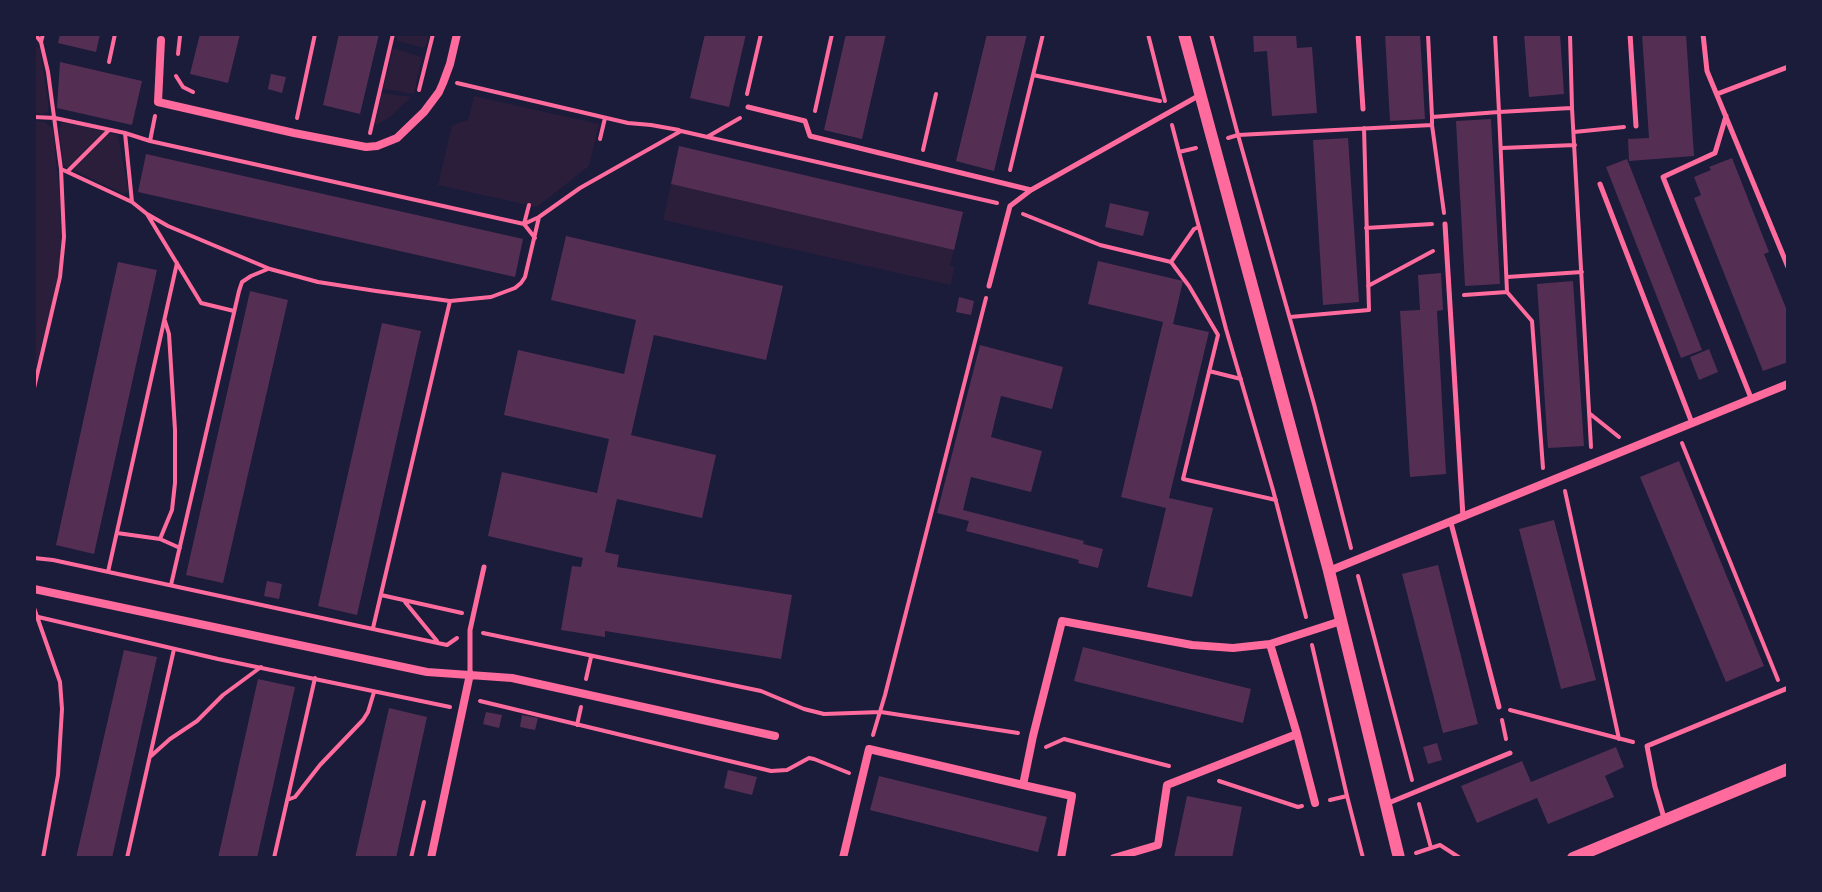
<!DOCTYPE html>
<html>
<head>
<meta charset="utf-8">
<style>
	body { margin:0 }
	#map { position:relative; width:1822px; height:892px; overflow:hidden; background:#1b1b3a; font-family:"Exo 2",sans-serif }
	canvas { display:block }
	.frame { position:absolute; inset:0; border:36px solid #1b1b3a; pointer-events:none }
</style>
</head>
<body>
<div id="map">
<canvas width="1822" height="892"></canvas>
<div class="frame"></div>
</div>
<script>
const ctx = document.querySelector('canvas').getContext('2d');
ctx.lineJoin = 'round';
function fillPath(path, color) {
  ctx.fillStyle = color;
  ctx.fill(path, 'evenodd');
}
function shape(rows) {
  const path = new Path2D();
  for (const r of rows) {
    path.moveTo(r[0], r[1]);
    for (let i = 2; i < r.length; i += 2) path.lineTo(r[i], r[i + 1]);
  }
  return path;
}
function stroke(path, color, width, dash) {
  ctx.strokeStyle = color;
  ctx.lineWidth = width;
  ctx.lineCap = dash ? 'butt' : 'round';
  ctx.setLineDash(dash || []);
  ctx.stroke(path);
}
fillPath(shape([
	[395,34,429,34,426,45,423,48,398,41],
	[34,45,40,49,48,101,48,111,43,114,34,113],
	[393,48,422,57,414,94,383,89],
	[382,93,411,97,390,117,376,125,375,124],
	[474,96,599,124,589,166,537,207,438,185,452,125,468,120],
	[34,121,45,122,51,127,53,131,60,198,61,239,58,276,53,299,34,374],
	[62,122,104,131,67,168,63,163,59,129],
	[110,133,118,135,128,189,128,192,124,194,73,170],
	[671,184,954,250,950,265,954,267,951,285,663,220]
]), '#2a1e3b');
fillPath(shape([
	[60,34,100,34,96,52,58,43],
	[200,34,240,34,228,83,190,74],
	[339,34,379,34,360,114,323,105],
	[705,34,746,34,729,107,690,98],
	[846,34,886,34,862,139,824,130],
	[987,34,1027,34,994,171,956,161],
	[1253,34,1296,34,1297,48,1312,47,1317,113,1272,116,1267,51,1254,52],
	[1385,34,1420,34,1425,119,1390,121],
	[1524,34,1560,34,1564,94,1529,97],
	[1642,34,1686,34,1694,156,1629,161,1628,139,1649,138],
	[60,62,142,81,132,125,57,108],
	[271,74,286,77,282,93,268,89],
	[1491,119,1500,284,1465,286,1456,121],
	[1348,138,1359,302,1323,305,1313,140],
	[679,146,963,212,954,250,671,184],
	[146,154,523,239,515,277,138,192],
	[1732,158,1769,252,1764,254,1788,313,1788,362,1763,371,1694,198,1701,195,1694,177,1711,170,1709,167],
	[1627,159,1702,350,1681,358,1606,167],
	[1110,203,1149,212,1143,236,1105,227],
	[566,236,783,286,766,360,654,335,631,435,716,455,702,518,617,499,605,552,619,555,617,567,792,595,781,659,605,631,605,637,561,630,572,566,581,567,583,558,488,536,502,472,597,493,609,439,504,415,518,350,624,374,636,320,551,300],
	[1098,261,1183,281,1173,324,1209,332,1169,498,1213,508,1192,597,1147,587,1166,508,1121,497,1163,322,1088,304],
	[118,262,157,270,94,554,56,545],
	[1441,273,1443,310,1437,311,1446,474,1410,477,1400,311,1420,310,1418,275],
	[1573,281,1584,446,1548,448,1537,284],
	[250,291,288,300,223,583,186,575],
	[959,297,974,301,971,315,956,312],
	[382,323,421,331,357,615,318,606],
	[980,345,1063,367,1052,409,1001,396,991,437,1042,451,1031,492,971,477,963,510,1084,541,1083,544,1103,549,1098,568,1078,563,1079,560,966,531,969,521,937,513],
	[1709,349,1718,372,1699,380,1690,357],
	[1679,461,1764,666,1726,682,1640,477],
	[1554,520,1596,680,1561,689,1519,529],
	[1438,565,1478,724,1443,733,1402,574],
	[267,581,282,584,279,599,264,596],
	[1083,647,1251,689,1243,723,1074,681],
	[124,650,157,657,112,858,76,858],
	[258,679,295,687,257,858,218,858],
	[389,708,427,717,396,858,355,858],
	[486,712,502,715,499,728,483,724],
	[522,715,538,718,535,730,520,727],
	[1437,743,1442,760,1428,764,1423,747],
	[1616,747,1624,767,1605,776,1614,797,1548,824,1537,798,1477,823,1461,786,1522,761,1531,782],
	[728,770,757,777,752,795,724,788],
	[879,776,1047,817,1038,852,870,810],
	[1187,796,1242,807,1232,858,1174,858]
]), '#542f53');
stroke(shape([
	[35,34,41,42,43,34],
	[1148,34,1165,101],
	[1211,34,1238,135,1432,125,1432,117,1499,112,1495,34],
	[1428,34,1432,117],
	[1570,34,1572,108,1591,447],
	[178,54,180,36],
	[109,62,115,34],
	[1033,75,1160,101],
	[176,76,183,87,193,92],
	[457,83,628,123,651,125,679,130],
	[419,90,433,34],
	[747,94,761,34],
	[815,111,832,34],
	[34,117,55,118,125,133,150,141,524,224,539,217,580,188,681,131,997,203],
	[297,118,315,34],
	[1172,125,1179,152],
	[1432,125,1444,213],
	[1574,132,1624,127],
	[125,133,132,202],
	[370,133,393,34],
	[707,137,740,118],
	[1228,138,1238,135,1314,404,1351,548],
	[600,139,605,118],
	[150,141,155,116],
	[1196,148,1179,152,1226,329,1273,490,1306,617],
	[1502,148,1575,145],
	[923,150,936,94],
	[61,169,132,202,147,214,201,303,234,311],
	[1010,170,1043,34],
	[68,171,109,130],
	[529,205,524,224,535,238],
	[147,214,168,226,270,269,318,282,376,291,450,301,491,297,515,288,521,283,525,277,539,217],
	[1023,214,1100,245,1171,262,1194,229,1199,227],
	[1366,228,1432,224],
	[1171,262,1189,286,1218,335,1183,479,1276,500],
	[1507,277,1582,272],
	[1368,286,1433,251],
	[1507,292,1532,321,1543,468],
	[1464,295,1507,292,1499,112,1571,108],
	[1290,317,1369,310,1364,128],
	[1209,371,1241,379],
	[34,388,60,277,64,237,61,169,48,72,41,42],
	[1589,413,1619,437],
	[1682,443,1778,680],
	[1565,491,1619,739],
	[117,533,160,539,180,548],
	[160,539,172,510,175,483,175,430,169,334,165,321],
	[34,558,53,560,447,645,457,638],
	[108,572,177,263],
	[1358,576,1412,780],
	[171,585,239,291,242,282,251,276,268,269],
	[381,595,462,613],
	[405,602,437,641],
	[34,608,60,682,62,709,58,775,43,858],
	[34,616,218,659,450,707],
	[373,628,450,301],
	[483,633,761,691,804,709,824,714,881,712,1018,733],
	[1312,645,1347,796,1363,858],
	[586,679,591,657],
	[480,701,771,771,787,770,809,758,814,759,849,773],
	[1510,710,1633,742],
	[1502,720,1506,739],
	[577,725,581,707],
	[873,735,885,695,986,298],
	[1046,747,1064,739,1169,766],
	[151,756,170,739,197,721,223,695,261,667],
	[1219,781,1298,807,1302,806],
	[287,800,295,797,320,765,363,720,368,712,374,692],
	[1330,800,1347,796],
	[1419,804,1431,848],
	[1416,853,1440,845,1460,858],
	[127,858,174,649],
	[274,858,315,678],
	[411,858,424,802]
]), '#ff6b9d', 4);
stroke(shape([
	[1358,34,1363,109],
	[1630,34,1636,126],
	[1703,34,1707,71,1788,267],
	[1717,94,1788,67],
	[748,107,805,121,810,136,1031,190],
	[1726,116,1715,153,1663,177,1751,398],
	[1600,184,1692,423],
	[1445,224,1463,517],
	[989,286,1010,206,1031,190,1200,95],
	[1451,523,1499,707],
	[470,674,470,630,484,567],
	[1386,804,1510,753],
	[1664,818,1655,787,1647,746,1788,688]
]), '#ff6b9d', 5);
stroke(shape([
	[161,40,158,102,294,133,366,147,377,146,397,138,424,112,439,92,443,83,450,64,457,34],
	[1329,571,1788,384],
	[34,589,427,672,512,678,775,736],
	[1270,644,1297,734,1315,803],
	[1023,785,1072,796,1061,858],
	[431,858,470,674],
	[843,858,869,749,1023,785,1033,736,1062,621,1192,645,1233,648,1270,644,1341,621],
	[1114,858,1158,845,1167,785,1297,734]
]), '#ff6b9d', 8);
stroke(shape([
	[1184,34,1329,571,1399,858],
	[1573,858,1788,769]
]), '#ff6b9d', 12);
</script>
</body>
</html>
